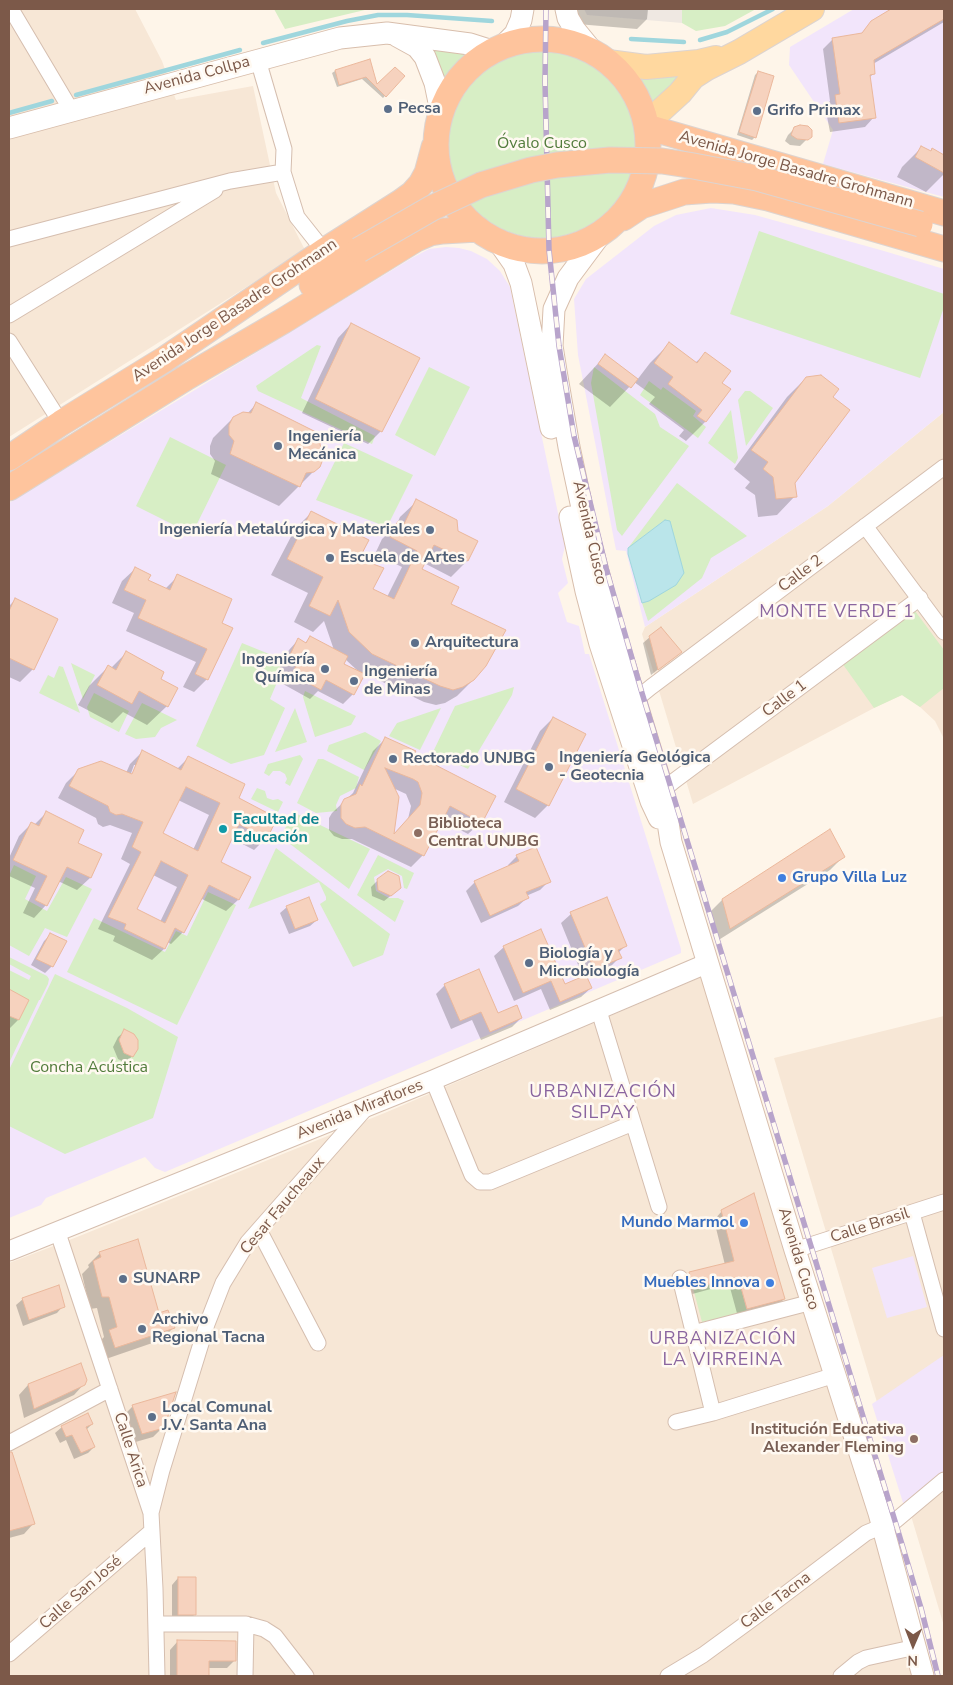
<!DOCTYPE html>
<html>
<head>
<meta charset="utf-8">
<style>
	body { margin:0 }
	#map { position:relative; width:953px; height:1685px; overflow:hidden; background:#fef5e9; font-family:"Nunito Sans",sans-serif }
	canvas { display:block }
	.frame { position:absolute; inset:0; border:10px solid #7c5949; pointer-events:none }
	.north { position:absolute; left:888px; top:1620px; width:50px; height:50px; -webkit-text-stroke:4px #fff9f1; paint-order:stroke; rotate:181deg; font-size:14px; font-weight:700; line-height:20px; text-align:center; color:#7c5949 }
	.north::after { content:''; display:block; margin:auto; width:18px; height:22px; background:#7c5949; clip-path:polygon(50% 0,100% 100%,50% 72%,0 100%) }
</style>
</head>
<body>
<div id="map">
<canvas width="953" height="1685"></canvas>
<div class="frame"></div>
<div class="north">N</div>
</div>
<script>
const ctx = document.querySelector('canvas').getContext('2d');
ctx.lineJoin = 'round';
function fillPath(path, color) {
  ctx.fillStyle = color;
  ctx.fill(path, 'evenodd');
}
function shape(rows) {
  const path = new Path2D();
  for (const r of rows) {
    if (r.length === 3) {
      path.moveTo(r[0] + r[2], r[1]);
      path.arc(r[0], r[1], r[2], 0, 2 * Math.PI);
      continue;
    }
    path.moveTo(r[0], r[1]);
    for (let i = 2; i < r.length; i += 2) path.lineTo(r[i], r[i + 1]);
  }
  return path;
}
function stroke(path, color, width, dash) {
  ctx.strokeStyle = color;
  ctx.lineWidth = width;
  ctx.lineCap = dash ? 'butt' : 'round';
  ctx.setLineDash(dash || []);
  ctx.stroke(path);
}
function write(font, color, halo, rows, align = 'center') {
  ctx.font = font + ' "Nunito Sans",sans-serif';
  ctx.lineWidth = 5;
  ctx.setLineDash([]);
  ctx.textBaseline = 'middle';
  ctx.strokeStyle = halo;
  ctx.fillStyle = color;
  for (const [text, x, y, turn = 0] of rows) {
    ctx.save();
    ctx.translate(x, y);
    ctx.rotate((+turn || 0) * Math.PI / 180);
    ctx.textAlign = isNaN(turn) ? turn : align;
    if (halo) ctx.strokeText(text, 0, 0);
    ctx.fillText(text, 0, 0);
    ctx.restore();
  }
}
fillPath(shape([
	[9,9,135,9,162,61,176,100,253,86,276,193,305,250,9,437],
	[944,412,944,739,935,721,920,707,902,695,874,708,693,804,642,634,645,627,828,506],
	[701,977,906,1637,916,1676,9,1676,9,1263,77,1237,387,1112],
	[944,1016,944,1626,774,1058]
]), '#f7e7d6');
fillPath(shape([
	[584,9,682,9,682,23,587,15]
]), '#efe8e2');
fillPath(shape([
	[854,9,944,9,944,197,823,164,833,130,789,65,790,47],
	[711,208,755,215,884,251,944,269,944,412,828,506,645,627,626,551,616,550,578,355,574,299,586,279,654,226,676,215],
	[446,247,459,248,471,251,487,259,500,271,510,287,565,546,562,559,568,583,558,593,567,622,579,626,585,654,589,654,681,949,681,953,165,1172,155,1168,145,1157,46,1198,41,1205,9,1218,9,503,412,258,429,249],
	[913,1256,927,1307,887,1318,872,1268],
	[944,1355,944,1474,905,1509,872,1404]
]), '#f2e5fb');
fillPath(shape([
	[274,9,369,9,285,29],
	[682,9,756,9,725,26,696,31,682,23],
	[434,49,474,51,467,56,444,84,440,66],
	[542,144,94],
	[684,71,654,111,650,99,635,72],
	[759,231,944,294,944,307,920,378,730,314],
	[317,345,321,346,301,398,375,436,372,444,258,391,256,386],
	[429,367,470,387,435,456,395,435],
	[594,367,655,414,660,427,689,446,622,536,617,530,591,383],
	[649,381,661,390,663,387,696,411,693,416,706,427,698,438,640,395],
	[745,391,750,391,773,408,746,446,738,400],
	[731,410,738,458,735,464,708,443],
	[170,437,226,465,192,534,136,506],
	[344,443,413,475,387,527,316,500],
	[677,483,747,536,711,558,702,578,648,621,642,603,649,601,665,520,628,548],
	[915,611,944,650,944,688,920,707,902,695,874,708,842,663],
	[242,643,279,658,281,673,270,699,285,708,264,755,231,764,196,746],
	[71,663,95,675,83,699],
	[59,666,63,667,80,713,39,693,48,675,54,678],
	[514,687,512,695,468,769,433,752,455,706],
	[305,691,356,716,351,725,315,737,303,697],
	[94,693,129,711,119,732,90,717,87,707],
	[142,703,177,720,161,728,155,737,136,739,125,734],
	[295,708,307,742,275,752],
	[441,708,420,750,389,736,397,723],
	[365,732,381,741,364,770,327,751,329,745],
	[300,755,303,759,290,786,285,783,287,779,285,774,280,771,273,771,269,776,264,773,268,764],
	[318,759,323,759,359,777,356,788,340,796,336,805,337,811,316,813,297,803],
	[257,788,265,791,267,798,273,800,278,799,283,802,278,812,251,799],
	[293,812,370,849,349,889,281,837],
	[276,848,390,934,383,955,353,967,320,904,326,900,326,897,319,882,248,909],
	[378,855,414,873,407,889,404,888,402,876,388,869,374,877,376,891,389,898,398,898,404,901,395,922,357,895],
	[14,865,36,876,25,899,47,911,66,877,92,889,67,937,45,928,29,956,9,945,9,876],
	[208,892,236,905,177,1025,67,972,94,918,165,952,176,931,187,936],
	[9,957,47,976,49,979,48,984,40,1000,39,1000,9,1063,9,970,29,980,31,976,9,964],
	[55,974,127,1008,178,1037,153,1118,65,1154,9,1126,9,1070],
	[738,1277,747,1312,702,1322,693,1288]
]), '#d7eec5');
const water = shape([
	[665,520,670,521,684,573,676,585,649,601,642,603,628,554,628,548,665,520]
]);
fillPath(water, '#bae5ea');
stroke(water, '#9fd6dd', 1);
fillPath(shape([
	[573,9,648,9,647,19,637,29,577,24],
	[893,9,944,9,944,22,873,64,874,73,869,78,874,117,865,127,830,132,825,106,830,101,823,49,833,39,860,35,872,22],
	[369,61,376,86,403,76,383,98,362,79,337,87,332,73,335,71],
	[758,72,755,137,752,140,737,135,755,75],
	[795,128,807,139,800,146,790,145,785,141,788,135],
	[922,147,930,152,932,150,944,156,944,174,926,192,897,177,902,167],
	[351,324,381,431,368,444,302,413,338,338],
	[669,344,695,363,705,354,721,383,705,422,686,441,679,436,684,430,649,404,655,397,634,382,610,407,579,384,605,356,637,380,650,363],
	[806,378,831,397,794,483,795,496,777,515,758,517,755,495,745,488,750,482,734,469,787,397],
	[256,404,318,443,319,466,279,506,211,474,215,461,210,454,210,446,213,438,233,418,247,414],
	[417,501,457,531,477,541,467,561,451,577,424,563,421,570,449,605,473,680,457,696,445,703,436,705,424,702,364,673,353,694,343,704,318,691,310,699,283,684,288,674,279,669,289,650,298,640,305,643,310,638,334,650,324,621,313,632,294,622,308,593,271,575,295,529,311,513,357,560,371,590,387,597,402,567,375,554,382,539,396,526,400,517],
	[345,659,358,671,342,664],
	[135,569,147,581,165,589,178,576,220,623,231,629,207,679,194,692,183,687,196,662,126,631,134,613,112,603,122,581],
	[15,600,33,669,20,682,9,677,9,606],
	[650,637,680,652,651,675,643,643],
	[126,653,159,679,167,706,147,725,123,712,112,723,78,705,89,686,108,667,111,668],
	[553,718,548,805,535,818,504,802,540,731],
	[386,738,413,755,481,822,468,834,441,820,423,855,411,867,352,839,342,839,334,836,329,830,329,818,332,813,353,793,373,751],
	[393,788,406,794,411,806,408,819,392,836],
	[142,752,177,769,189,757,237,799,266,838,254,850,231,838,219,862,238,900,226,911,200,898,183,932,171,944,167,942,164,949,152,960,113,941,115,936,98,929,130,864,121,859,132,833,110,825,103,827,98,824,96,818,58,798,66,783,79,770,126,773,130,764],
	[134,765,137,765,131,780,129,779],
	[178,800,209,815,193,850,161,834],
	[153,875,177,887,160,922,135,910],
	[46,813,76,843,101,855,90,878,77,890,58,881,46,905,34,918,23,913,35,888,9,876,9,858,19,836,31,824,34,825],
	[517,856,549,881,540,890,526,896,527,898,518,906,481,923,466,891,475,882,509,867,508,865],
	[843,857,830,870,717,941,709,913,722,900],
	[378,880,393,894,384,901,372,896,371,887],
	[287,907,317,920,310,926,289,934,280,913],
	[571,914,625,946,618,953,620,957,610,967,586,977,591,988,581,997,550,1010,541,989,514,1001,494,956,504,947,564,986,583,977,561,923],
	[50,935,65,942,52,966,45,973,31,965,44,941],
	[445,985,497,1014,521,1018,512,1027,481,1040,472,1020,451,1029,436,994],
	[9,991,28,1000,18,1020,9,1029],
	[125,1031,132,1056,126,1063,118,1059,113,1047,118,1037],
	[722,1211,784,1299,776,1307,738,1317,729,1284,685,1296,681,1282,690,1273,725,1265,714,1220],
	[100,1253,158,1315,173,1328,161,1340,103,1360,98,1343,104,1337,97,1308,90,1309,82,1274,89,1267,88,1265],
	[23,1299,63,1306,57,1313,23,1326,16,1305],
	[84,1384,74,1395,24,1418,19,1395,28,1385],
	[174,1394,163,1427,153,1437,132,1443,123,1416,132,1407],
	[92,1424,86,1430,94,1447,88,1453,74,1459,66,1440,60,1443,55,1433,62,1427],
	[9,1453,11,1453,33,1524,24,1534,9,1538],
	[178,1578,195,1614,189,1620,172,1620,172,1585],
	[178,1641,235,1660,227,1668,208,1668,208,1676,170,1676,170,1650]
]), '#0003');
stroke(shape([
	[631,39,684,42],
	[700,40,727,32,773,9],
	[263,43,347,21,378,15,407,15,492,21],
	[76,95,240,50],
	[9,113,52,101]
]), '#9fd6dd', 4.5);
const building = shape([
	[891,9,944,9,944,19,874,60,875,74,870,75,876,118,839,123,835,95,840,94,832,38,862,33,871,21,891,9],
	[370,59,377,84,395,67,405,76,386,97,366,77,339,85,335,70,370,59],
	[758,71,774,76,756,138,739,132,758,71],
	[800,125,808,126,812,130,812,137,808,140,797,139,791,135,794,127,800,125],
	[921,146,931,151,932,148,944,155,944,173,915,157,921,146],
	[351,323,420,358,382,432,315,399,351,323],
	[669,342,697,363,705,352,731,371,722,383,731,389,706,422,697,416,702,410,668,384,673,377,654,363,669,342],
	[605,354,638,379,631,388,598,364,605,354],
	[821,375,839,389,833,397,850,410,795,483,797,497,776,499,773,477,763,469,768,462,751,450,806,377,821,375],
	[256,402,324,436,320,444,323,459,320,467,314,472,306,473,300,487,230,454,234,441,229,435,229,425,233,417,243,412,251,413,256,402],
	[416,499,457,520,458,531,478,541,468,561,434,545,422,569,459,587,451,604,506,630,486,666,474,680,463,687,453,690,440,686,372,654,349,632,338,600,330,616,309,606,323,577,287,559,311,511,369,540,359,559,384,568,373,589,394,599,417,551,390,537,398,521,404,524,416,499],
	[135,567,151,575,148,580,170,590,177,574,232,599,222,623,233,628,208,680,195,674,207,649,138,618,146,600,124,590,135,567],
	[15,598,58,619,34,670,9,658,9,611,15,598],
	[661,627,682,652,658,670,649,636,661,627],
	[310,636,348,656,344,664,365,674,354,695,326,680,321,690,292,674,297,664,288,659,298,638,306,643,310,636],
	[126,651,164,672,161,679,178,688,168,707,139,691,132,704,97,685,108,665,116,670,126,651],
	[553,717,586,734,549,806,516,789,553,717],
	[385,737,416,751,414,754,496,796,482,823,450,806,424,856,365,827,355,828,346,824,341,818,341,805,344,799,356,794,360,784,362,786,385,737],
	[385,768,413,779,418,782,422,793,420,805,394,834,399,797,385,768],
	[142,750,181,770,188,756,245,784,239,798,277,818,267,839,239,824,221,862,251,877,239,900,209,885,184,933,175,928,165,949,124,929,126,924,108,917,141,852,132,847,143,822,122,814,116,815,110,812,108,806,69,786,78,769,101,761,132,774,142,750],
	[186,787,220,803,198,851,163,833,186,787],
	[161,861,188,875,165,923,137,909,161,861],
	[46,811,84,830,78,843,102,854,91,878,67,867,47,906,35,900,47,876,13,860,31,822,39,826,46,811],
	[830,829,845,857,730,929,722,899,830,829],
	[536,847,551,882,526,892,529,898,490,916,474,881,519,861,516,855,536,847],
	[388,871,399,876,401,888,391,896,378,890,377,879,388,871],
	[309,897,318,920,295,929,286,906,309,897],
	[607,897,627,946,618,950,622,958,594,969,570,912,607,897],
	[541,929,565,984,586,975,592,988,560,1002,551,981,523,993,503,946,541,929],
	[50,933,67,941,53,967,36,959,50,933],
	[479,969,498,1013,517,1005,522,1018,490,1032,481,1012,460,1021,444,984,479,969],
	[9,989,29,1000,19,1020,9,1016,9,989],
	[124,1029,134,1034,138,1040,138,1049,133,1057,124,1053,119,1040,124,1029],
	[754,1193,785,1299,747,1309,738,1277,693,1288,689,1272,734,1261,721,1210,754,1193],
	[138,1239,159,1313,168,1310,175,1328,115,1348,109,1330,117,1327,109,1297,102,1297,93,1261,101,1257,99,1252,138,1239],
	[59,1285,65,1307,29,1320,22,1298,59,1285],
	[81,1363,87,1380,85,1385,34,1409,28,1384,81,1363],
	[176,1392,164,1428,142,1434,132,1405,176,1392],
	[88,1413,93,1424,86,1427,95,1447,81,1453,72,1435,66,1437,61,1426,88,1413],
	[9,1452,12,1452,35,1524,9,1531,9,1452],
	[178,1577,196,1577,196,1615,178,1615,178,1577],
	[177,1640,236,1641,236,1661,209,1661,209,1676,177,1676,177,1640]
]);
fillPath(building, '#f6d2be');
stroke(building, '#ebb89c', 1);
const minor = shape([
	[11,9,71,110],
	[258,60,284,149,283,172,297,217,324,251],
	[9,239,230,181,283,172],
	[9,315,215,190],
	[9,341,61,423],
	[865,526,944,632],
	[635,700,651,687,944,467],
	[657,795,674,781,920,598],
	[599,1011,659,1207],
	[433,1080,472,1175,480,1182,490,1182,633,1123],
	[912,1213,944,1329],
	[259,1230,318,1343],
	[58,1233,151,1513,155,1589,157,1676],
	[795,1250,944,1202],
	[680,1278,713,1413],
	[693,1333,812,1302],
	[676,1422,713,1413,835,1375],
	[9,1443,110,1389],
	[151,1513,162,1470,207,1324,223,1283,248,1242,366,1108],
	[156,1624,246,1624,264,1629,275,1636,306,1676],
	[9,1654,152,1531],
	[245,1676,246,1624],
	[668,1676,703,1655,755,1617,866,1533,895,1521,944,1480],
	[841,1676,858,1662,866,1658,916,1647]
]);
const tertiary = shape([
	[9,1251,433,1080,708,963]
]);
const secondary = shape([
	[566,9,568,18,575,30,593,52],
	[397,36,417,47,425,57,435,83,441,112],
	[503,46,515,34,521,20,523,9],
	[9,128,340,38,387,33,470,44,492,51],
	[603,231,568,278,554,309,552,346,556,371,569,447,584,517,609,614,663,790,671,842,795,1250,879,1513,923,1676],
	[498,241,514,264,521,283,551,428],
	[570,517,586,591,600,644,651,801,659,818]
]);
const primary = shape([
	[608,62,646,67,699,62,716,58],
	[646,124,680,93,693,77,707,68,739,52,812,9]
]);
const trunk = shape([
	[542,145,106],
	[647,127,944,213],
	[623,218,641,206,684,192,712,190,734,191,768,198,944,249],
	[312,285,359,250],
	[9,458,61,423,165,359,324,251,401,202,412,194,421,184,427,173,434,147],
	[9,488,187,377,283,321,416,239,430,233,443,231,478,229]
]);
stroke(minor, '#d5beaf', 17);
stroke(tertiary, '#d5beaf', 21);
stroke(secondary, '#d8beac', 23);
stroke(primary, '#ddd4d0', 26);
stroke(trunk, '#ddd4d0', 27);
stroke(minor, '#fff', 15);
stroke(tertiary, '#fff', 19);
stroke(secondary, '#fff', 21);
stroke(primary, '#ffd89f', 24);
stroke(trunk, '#fec49d', 25);
const rail = shape([
	[546,9,545,82,549,250,559,346,574,436,606,568,642,693,895,1521,921,1608,938,1676]
]);
stroke(rail, '#b8a4cb', 5.5);
stroke(rail, '#fff9f1', 4, [11]);
const trunkBridge = shape([
	[359,250,432,208,481,185,531,170,557,165,610,160,662,161,688,165,757,178,920,224]
]);
stroke(trunkBridge, '#ddd4d0', 27, []);
stroke(trunkBridge, '#fec49d', 25);
for (const [x, y, r, color] of [
	[388,109,5,"#5c6f8a"],
	[757,111,5,"#5c6f8a"],
	[278,446,5,"#5c6f8a"],
	[430,530,5,"#5c6f8a"],
	[330,558,5,"#5c6f8a"],
	[415,643,5,"#5c6f8a"],
	[325,669,5,"#5c6f8a"],
	[354,681,5,"#5c6f8a"],
	[393,759,5,"#5c6f8a"],
	[549,767,5,"#5c6f8a"],
	[223,829,5,"#0f9aa8"],
	[418,833,5,"#8d6e63"],
	[782,878,5,"#3f7fe0"],
	[529,963,5,"#5c6f8a"],
	[744,1223,5,"#3f7fe0"],
	[123,1279,5,"#5c6f8a"],
	[770,1283,5,"#3f7fe0"],
	[142,1329,5,"#5c6f8a"],
	[152,1417,5,"#5c6f8a"],
	[914,1439,5,"#8d6e63"]
]) {
  const dot = new Path2D();
  dot.arc(x, y, r, 0, 2 * Math.PI);
  ctx.fillStyle = color;
  ctx.fill(dot);
  stroke(dot, '#fff9f1', 2);
}
write('16px', '#7c5949', '#fff9f1', [
	["Avenida Collpa",197,76,-15],
	["Avenida Jorge Basadre Grohmann",796,170,16],
	["Avenida Jorge Basadre Grohmann",235,311,-34],
	["Avenida Cusco",589,533,77],
	["Calle 2",801,574,-37],
	["Calle 1",785,699,-37],
	["Avenida Miraflores",360,1110,-22],
	["Cesar Faucheaux",283,1206,-50],
	["Calle Brasil",870,1226,-18],
	["Avenida Cusco",798,1259,73],
	["Calle Arica",130,1450,72],
	["Calle San José",81,1593,-41],
	["Calle Tacna",776,1601,-37]
]);
write('bold 16px', '#4e5e75', '#fff9f1', [
	["Pecsa",398,109],
	["Grifo Primax",767,111],
	["Ingeniería",288,437],
	["Mecánica",288,455],
	["Ingeniería Metalúrgica y Materiales",420,530,"right"],
	["Escuela de Artes",340,558],
	["Arquitectura",425,643],
	["Ingeniería",315,660,"right"],
	["Química",315,678,"right"],
	["Ingeniería",364,672],
	["de Minas",364,690],
	["Ingeniería Geológica",559,758],
	["- Geotecnia",559,776],
	["Rectorado UNJBG",403,759],
	["Biología y",539,954],
	["Microbiología",539,972],
	["SUNARP",133,1279],
	["Archivo",152,1320],
	["Regional Tacna",152,1338],
	["Local Comunal",162,1408],
	["J.V. Santa Ana",162,1426]
], 'left');
write('16px', '#527c3c', '#fff9f1', [
	["Óvalo Cusco",542,144],
	["Concha Acústica",89,1068]
]);
write('bold 16px', '#0d838f', '#fff9f1', [
	["Facultad de",233,820],
	["Educación",233,838]
], 'left');
write('bold 16px', '#785e54', '#fff9f1', [
	["Biblioteca",428,824],
	["Central UNJBG",428,842],
	["Institución Educativa",904,1430,"right"],
	["Alexander Fleming",904,1448,"right"]
], 'left');
write('bold 16px', '#366cbe', '#fff9f1', [
	["Grupo Villa Luz",792,878,"left"],
	["Mundo Marmol",734,1223],
	["Muebles Innova",760,1283]
], 'right');
ctx.letterSpacing = '1px';
write('18px', '#8a659f', '#fff9f1', [
	["MONTE VERDE 1",837,613],
	["URBANIZACIÓN",603,1093],
	["SILPAY",603,1114],
	["URBANIZACIÓN",723,1340],
	["LA VIRREINA",723,1361]
]);
ctx.letterSpacing = '0px';
</script>
</body>
</html>
